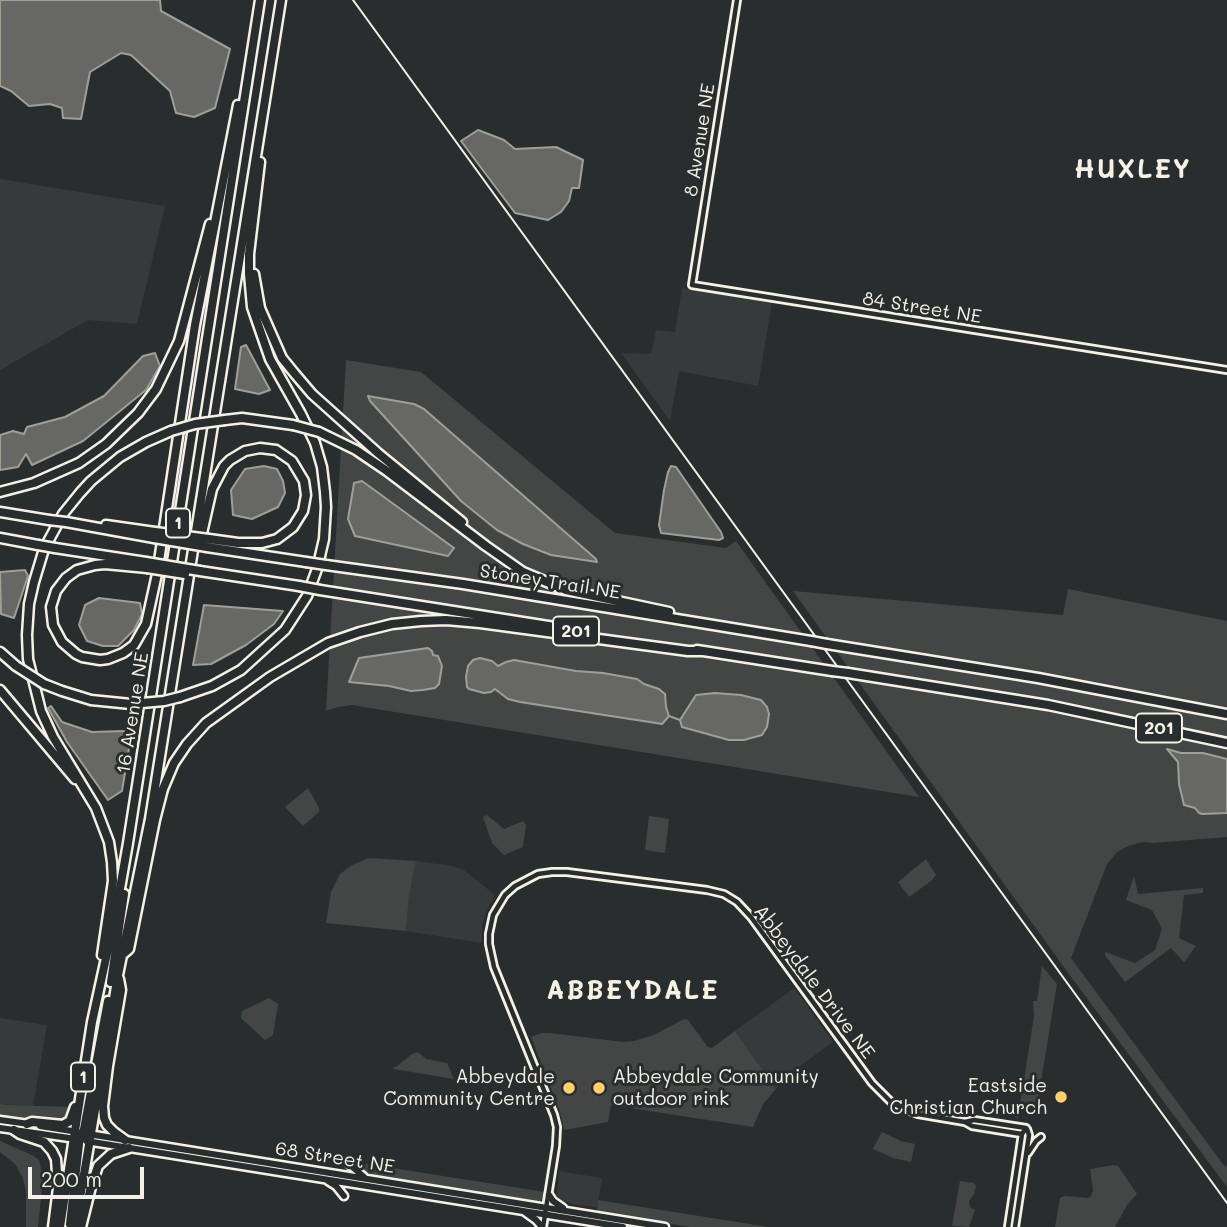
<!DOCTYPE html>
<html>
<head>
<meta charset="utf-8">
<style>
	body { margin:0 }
	#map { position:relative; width:1227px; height:1227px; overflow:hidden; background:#2a2d2e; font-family:Mali,sans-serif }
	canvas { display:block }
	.scale { position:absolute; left:28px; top:1167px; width:116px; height:32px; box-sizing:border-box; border:4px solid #f4f1e8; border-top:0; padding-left:9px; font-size:21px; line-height:24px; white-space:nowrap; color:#f4f1e8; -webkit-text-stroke:5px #2a2d2e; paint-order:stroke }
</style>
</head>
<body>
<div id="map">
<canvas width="1227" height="1227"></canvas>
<div class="scale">200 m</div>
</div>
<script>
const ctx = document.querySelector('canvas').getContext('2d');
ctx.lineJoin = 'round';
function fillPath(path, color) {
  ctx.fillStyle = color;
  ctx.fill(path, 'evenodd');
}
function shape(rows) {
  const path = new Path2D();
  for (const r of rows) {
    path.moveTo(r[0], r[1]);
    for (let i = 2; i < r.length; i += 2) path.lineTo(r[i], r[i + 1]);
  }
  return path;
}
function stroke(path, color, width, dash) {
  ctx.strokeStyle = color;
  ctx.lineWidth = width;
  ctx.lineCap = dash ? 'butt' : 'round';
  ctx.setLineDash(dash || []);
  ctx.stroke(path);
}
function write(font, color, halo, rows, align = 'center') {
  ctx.font = font + ' Mali,sans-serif';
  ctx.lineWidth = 6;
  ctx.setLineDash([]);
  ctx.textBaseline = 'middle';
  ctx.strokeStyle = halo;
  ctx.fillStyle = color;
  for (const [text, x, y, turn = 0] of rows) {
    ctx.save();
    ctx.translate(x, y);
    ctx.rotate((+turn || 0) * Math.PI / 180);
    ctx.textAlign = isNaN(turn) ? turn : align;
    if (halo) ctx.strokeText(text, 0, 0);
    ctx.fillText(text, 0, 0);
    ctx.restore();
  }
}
fillPath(shape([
	[0,179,165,206,137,324,88,320,0,370],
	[682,288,772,302,758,386,679,371,670,421,621,353,651,354,656,330,675,332],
	[416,861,453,866,464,870,495,895,485,915,482,926,482,943,406,931,409,896],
	[793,989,795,989,833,1042,796,1069,776,1089,735,1031],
	[0,1018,47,1025,33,1106,0,1104],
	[559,1171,602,1178,597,1207,577,1205,561,1201,557,1195]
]), '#373a3a');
fillPath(shape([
	[346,360,421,372,615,533,726,548,736,541,919,797,352,705,338,707,326,711],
	[1068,589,1227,621,1227,837,1153,843,1142,842,1126,847,1117,852,1107,864,1071,958,1225,1167,1227,1165,1227,1187,1066,970,793,591,1063,615],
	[308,788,319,808,319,812,303,826,285,807],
	[487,815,504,829,523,821,526,825,523,847,504,855,492,843,483,817],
	[649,816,669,819,665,853,645,850],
	[369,858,416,861,409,896,406,931,326,923,331,892,340,874,352,865],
	[926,859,936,875,931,881,909,897,898,882],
	[1134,876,1138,894,1203,888,1203,893,1184,895,1179,938,1196,946,1184,962,1171,948,1125,982,1105,955,1105,952,1135,963,1155,950,1162,929,1152,910,1126,900],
	[1042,966,1057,984,1036,1112,1022,1110,1017,1119,1015,1117,1020,1105,1034,1016,1033,1001,1037,1001],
	[269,998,278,1004,273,1035,265,1040,241,1018,242,1011],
	[684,1019,688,1020,708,1047,712,1048,735,1031,776,1089,763,1104,753,1127,611,1105,608,1122,564,1130,560,1112,531,1037,542,1033,550,1033,623,1042,634,1041,654,1035],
	[418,1052,426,1059,447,1063,454,1079,394,1069,393,1067,396,1067,412,1054],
	[0,1104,8,1105,72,1107,67,1120,53,1124,0,1115],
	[882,1132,901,1141,915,1144,911,1162,893,1158,873,1149],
	[0,1141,32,1155,39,1160,41,1168,42,1188,38,1227,26,1227,26,1191,23,1178,15,1164,0,1152],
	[354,1162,545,1192,543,1199,539,1202,532,1202,386,1178,361,1171,355,1166],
	[1114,1165,1118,1166,1137,1194,1127,1205,1115,1227,1055,1227,1060,1198,1065,1196,1088,1198,1091,1196,1093,1190,1090,1169],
	[960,1181,974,1183,976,1186,974,1194,969,1201,970,1207,975,1210,969,1227,952,1226],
	[598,1200,769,1227,690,1227,597,1212]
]), '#444645');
const water = shape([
	[0,0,160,0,161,11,230,49,215,108,194,117,176,113,170,91,131,55,121,53,90,72,81,119,63,118,62,108,50,104,29,106,11,91,0,86,0,0],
	[478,130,504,140,515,149,556,147,583,160,579,188,572,188,569,201,561,212,548,220,515,213,461,141,478,130],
	[246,345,270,390,259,394,235,389,241,347,246,345],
	[155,353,160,366,146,390,83,441,32,465,26,454,18,467,0,470,0,435,13,431,24,434,27,427,65,417,104,396,143,356,155,353],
	[368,396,414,404,424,409,596,559,597,562,551,555,523,544,497,530,461,501,370,401,368,396],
	[264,466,277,469,283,481,285,493,278,507,252,519,233,515,231,490,245,469,264,466],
	[671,466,676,467,721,532,723,538,719,540,661,533,659,525,664,490,668,472,671,466],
	[362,481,454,548,448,556,355,536,348,519,354,483,362,481],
	[25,570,28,576,14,618,1,614,0,572,25,570],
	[99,598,140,603,142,614,134,630,118,646,103,646,87,641,79,625,85,605,99,598],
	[204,605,283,611,274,624,246,645,211,664,193,665,204,605],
	[428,648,432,651,433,655,438,656,442,666,439,684,435,688,423,690,411,691,389,686,349,682,359,658,428,648],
	[480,658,492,661,498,666,506,662,514,660,576,671,603,673,637,679,644,684,659,689,665,694,666,707,669,716,662,724,656,723,520,702,508,699,495,689,491,692,484,693,469,689,467,687,466,677,468,666,473,660,480,658],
	[715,693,741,695,761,700,767,707,769,714,767,727,762,735,744,740,729,740,682,727,680,720,696,695,715,693],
	[51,706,62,722,92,732,125,731,130,742,122,791,108,800,67,742,48,708,51,706],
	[1167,749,1181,753,1203,753,1227,759,1227,813,1202,814,1199,813,1195,808,1184,805,1179,784,1178,762,1167,749]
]);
fillPath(water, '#676866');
stroke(water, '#9f9f9a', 2);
stroke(shape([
	[669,716,680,720]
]), '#9f9f9a', 2);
const minor = shape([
	[737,0,692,285,1227,370],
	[965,1122,974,1120,1026,1128],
	[1028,1153,1036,1141,1041,1137],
	[543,1227,556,1146,557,1127,554,1115,494,967,489,944,489,934,493,915,505,895,515,886,538,874,552,872,567,872,707,890,724,894,737,902,751,917,872,1083,892,1103,905,1109,918,1114,965,1122,972,1126,1022,1134],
	[1008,1227,1022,1134,1026,1128],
	[1015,1227,1029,1135,1027,1129]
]);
const major = shape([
	[0,1120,29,1124],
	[40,1126,78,1132],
	[0,1128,76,1139],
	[88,1134,665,1227],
	[86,1141,623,1227],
	[349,1164,364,1177],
	[328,1181,336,1186,344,1196],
	[549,1195,553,1201,563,1208],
	[525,1212,536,1220,542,1227]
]);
const highway = shape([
	[254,274,260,308,282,358,295,374,312,394,379,454,462,522],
	[225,420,242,418,293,425],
	[319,432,356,450,387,471,486,546,523,572,566,590,669,612],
	[0,492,34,483,79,463,106,444,138,413,156,389,179,341,210,224],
	[0,512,49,520],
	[66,522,154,538],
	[106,525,155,532],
	[0,538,38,545],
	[200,542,212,489,224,466,230,460,245,451,260,448,276,450,292,461,304,481,306,495,303,511,293,527,277,539,262,543,238,543,209,539],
	[207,547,306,562],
	[55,548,146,562],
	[326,565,463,584,811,641],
	[147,568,105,564,95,565,77,570,66,578,56,591,51,607,53,625,62,642,76,654,82,657,100,660,108,659,123,653,134,645,146,624,157,574,195,325,238,105],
	[200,571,299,586],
	[320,590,580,631],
	[827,644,1038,678,1227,714],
	[697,650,832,671],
	[0,652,16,666],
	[848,673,1048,705,1227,743],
	[44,684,62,691,91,700,131,704],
	[0,690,75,779],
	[180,697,212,686,241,670,285,630,307,596,317,569,324,539,326,507,325,492,322,467,315,443,301,414,270,359,252,307,249,274,249,254,260,162],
	[102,955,113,881,112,862,109,842,96,808,53,737,41,711,28,659,27,635,29,604,34,582,44,549,63,514,80,493,91,481,120,457,146,442,171,431],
	[122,955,129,949,155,820,163,789,174,763,187,744,206,723,270,677,328,643,360,632,392,624,421,621,446,620,480,623,688,651,702,651],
	[119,979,121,990,108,1066,103,1106,104,1118,107,1125,114,1132,125,1140],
	[111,982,124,894],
	[27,1124,32,1122,63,1125,70,1121,75,1107],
	[14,1130,20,1134,44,1142,52,1151,56,1159,58,1188,53,1227],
	[89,1142,84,1133,84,1129,108,1001],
	[70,1224,79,1144,79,1140,76,1133],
	[60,1227,92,1022,115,917,128,843,260,0],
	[75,1227,118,975,150,819,281,0],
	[81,1227,91,1187,98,1166,111,1154,129,1148]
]);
stroke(minor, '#f4f1e8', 10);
stroke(major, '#f4f1e8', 11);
stroke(highway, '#f4f1e8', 13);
stroke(minor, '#2a2d2e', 4.5);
stroke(major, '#2a2d2e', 6);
stroke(highway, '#2a2d2e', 8);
stroke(shape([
	[353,0,1227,1203]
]), '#f4f1e8', 2);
const highwayBridge = shape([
	[293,425,319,432],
	[171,431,195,424,225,420],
	[49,520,66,522],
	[155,532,209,539],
	[154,538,207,547],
	[38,545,55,548],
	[146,562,200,571],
	[306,562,326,565],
	[147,568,185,574],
	[299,586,320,590],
	[811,641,827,644],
	[16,666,44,684],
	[832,671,848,673],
	[131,704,164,701,180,697]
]);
stroke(highwayBridge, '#f4f1e8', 13, []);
stroke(highwayBridge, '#2a2d2e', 8);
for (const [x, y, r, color] of [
	[569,1088,7,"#ffd166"],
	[599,1088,7,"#ffd166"],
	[1061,1097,7,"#ffd166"]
]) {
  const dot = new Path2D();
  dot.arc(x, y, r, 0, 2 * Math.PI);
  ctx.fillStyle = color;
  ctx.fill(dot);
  stroke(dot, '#2a2d2e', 2.5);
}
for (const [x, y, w] of [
	[178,523,24],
	[576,631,46],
	[1159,728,46],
	[83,1077,24]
]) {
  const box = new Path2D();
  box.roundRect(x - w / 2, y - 14.5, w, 29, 5);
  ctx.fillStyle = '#2a2d2e';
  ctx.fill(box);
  stroke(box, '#f4f1e8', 2);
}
write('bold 18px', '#f4f1e8', null, [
	["1",178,523],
	["201",576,631],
	["201",1159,728],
	["1",83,1077]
]);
write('19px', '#f4f1e8', '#2a2d2e', [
	["8 Avenue NE",700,140,-81],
	["84 Street NE",922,308,9],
	["Stoney Trail NE",550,582,9],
	["16 Avenue NE",133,713,-81],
	["Abbeydale Drive NE",814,982,53],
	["68 Street NE",335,1158,9]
]);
write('19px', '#f4f1e8', '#2a2d2e', [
	["Abbeydale",555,1077],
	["Community Centre",555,1099],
	["Abbeydale Community",613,1077,"left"],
	["outdoor rink",613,1099,"left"],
	["Eastside",1047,1086],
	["Christian Church",1047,1108]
], 'right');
ctx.letterSpacing = '2px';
write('bold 26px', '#f4f1e8', '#2a2d2e', [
	["HUXLEY",1133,170],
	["ABBEYDALE",633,991]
]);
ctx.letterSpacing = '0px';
</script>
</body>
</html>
